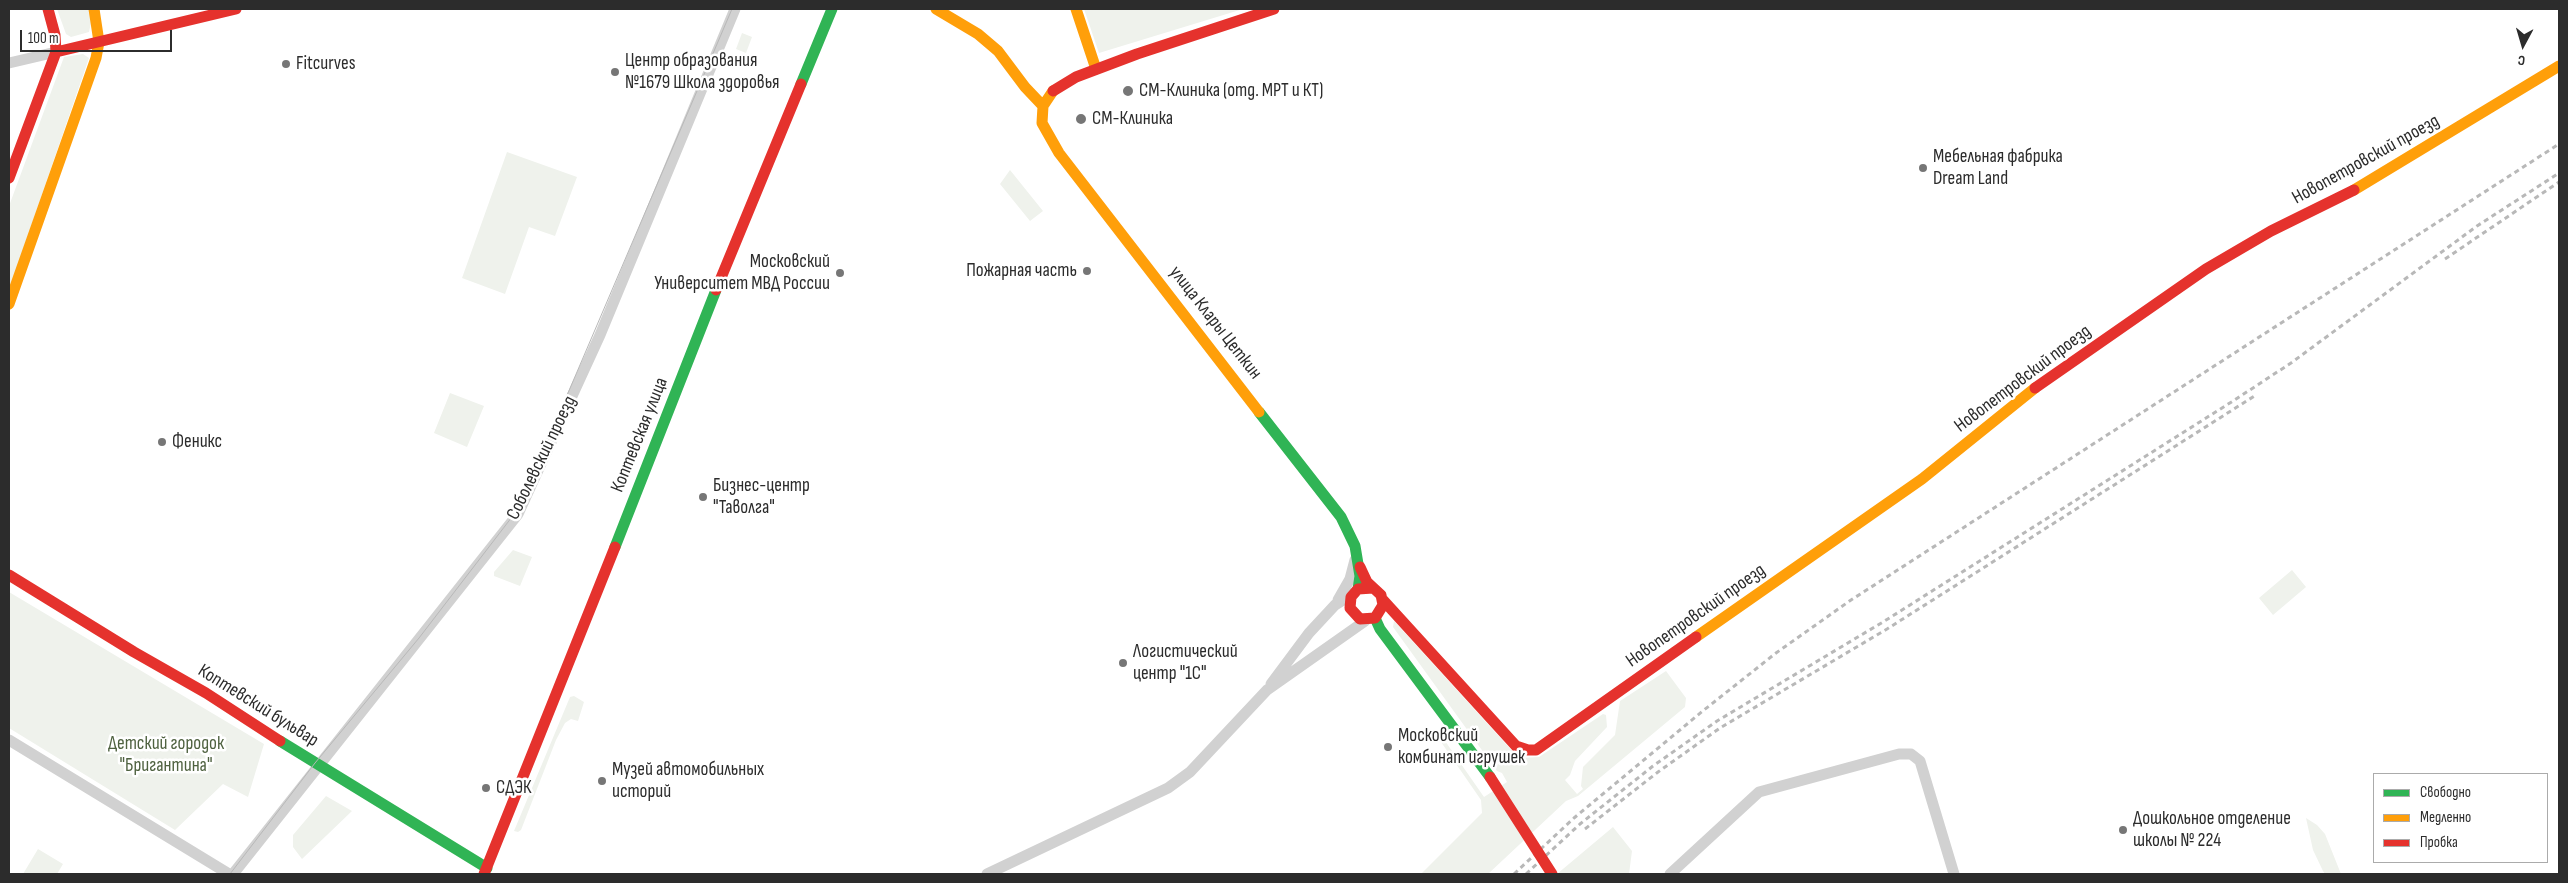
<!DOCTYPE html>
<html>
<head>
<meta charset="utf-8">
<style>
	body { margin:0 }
	#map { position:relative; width:2568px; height:883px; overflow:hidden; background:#fff; font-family:"Sofia Sans Condensed",sans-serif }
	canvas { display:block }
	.frame { position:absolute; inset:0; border:10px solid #2c2c2c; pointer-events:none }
	.legend { position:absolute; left:2373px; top:773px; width:175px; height:90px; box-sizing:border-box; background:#fff; border:1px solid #ababab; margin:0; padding:6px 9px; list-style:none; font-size:15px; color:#2c2c2c }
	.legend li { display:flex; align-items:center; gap:10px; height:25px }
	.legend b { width:25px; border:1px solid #ababab }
	.north { position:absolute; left:2498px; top:20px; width:50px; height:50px; -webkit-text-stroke:4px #fff; paint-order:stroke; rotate:186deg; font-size:14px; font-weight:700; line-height:20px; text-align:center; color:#2c2c2c }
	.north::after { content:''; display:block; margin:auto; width:18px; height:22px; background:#2c2c2c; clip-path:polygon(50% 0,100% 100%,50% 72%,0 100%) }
	.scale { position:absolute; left:20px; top:30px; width:152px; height:22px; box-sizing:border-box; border:2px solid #2c2c2c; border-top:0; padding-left:6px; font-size:15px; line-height:18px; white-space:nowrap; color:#2c2c2c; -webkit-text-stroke:4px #fff; paint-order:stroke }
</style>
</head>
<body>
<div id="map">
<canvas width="2568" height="883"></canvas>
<div class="frame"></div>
<ul class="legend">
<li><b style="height:6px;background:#30b455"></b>Свободно</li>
<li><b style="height:6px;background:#ff9f0a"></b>Медленно</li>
<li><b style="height:6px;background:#e5322d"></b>Пробка</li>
</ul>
<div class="north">С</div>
<div class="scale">100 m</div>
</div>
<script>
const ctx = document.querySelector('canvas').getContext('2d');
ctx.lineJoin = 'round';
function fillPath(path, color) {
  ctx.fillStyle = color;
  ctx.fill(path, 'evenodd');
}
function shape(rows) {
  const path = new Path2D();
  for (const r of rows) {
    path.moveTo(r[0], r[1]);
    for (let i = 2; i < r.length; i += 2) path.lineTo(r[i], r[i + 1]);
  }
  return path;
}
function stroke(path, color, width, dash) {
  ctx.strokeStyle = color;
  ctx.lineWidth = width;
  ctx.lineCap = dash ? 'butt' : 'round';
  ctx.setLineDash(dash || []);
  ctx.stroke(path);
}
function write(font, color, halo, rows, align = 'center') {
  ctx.font = font + ' "Sofia Sans Condensed",sans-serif';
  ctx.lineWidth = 5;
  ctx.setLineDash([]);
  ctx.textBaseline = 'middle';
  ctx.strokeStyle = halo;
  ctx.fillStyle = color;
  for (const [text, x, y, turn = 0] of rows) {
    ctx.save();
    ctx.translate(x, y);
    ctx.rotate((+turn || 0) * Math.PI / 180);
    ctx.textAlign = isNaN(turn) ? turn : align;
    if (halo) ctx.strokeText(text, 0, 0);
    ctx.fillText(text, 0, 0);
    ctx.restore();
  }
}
fillPath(shape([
	[57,9,89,9,92,18,89,32,71,37,66,34],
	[1084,9,1243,9,1099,53],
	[742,33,752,37,746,53,736,49],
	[83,54,89,58,9,290,9,206,64,57],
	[507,152,577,177,555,236,529,227,505,294,462,278],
	[1010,170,1043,211,1030,221,1000,184],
	[450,393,484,406,467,447,434,433],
	[513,550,532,557,520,586,494,576,494,572],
	[2292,570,2306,587,2273,615,2259,598],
	[9,592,264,744,248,797,223,784,175,830,9,728],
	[1394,621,1515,754,1522,758,1539,757,1603,714,1606,715,1607,727,1575,761,1570,775,1565,780,1577,794,1583,789,1581,786,1583,767,1615,735,1620,701,1666,671,1686,698,1685,707,1578,796,1566,801,1488,874,1421,874,1482,813,1481,800,1441,742,1443,738,1484,797,1507,782,1502,773,1497,771,1393,627],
	[574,696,584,702,578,721,571,719,565,723,556,740,521,830,518,832,514,831,570,697],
	[326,796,352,811,302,859,293,847,293,835],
	[2306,818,2317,825,2325,834,2341,874,2325,874,2323,871,2313,850],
	[1613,827,1632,851,1629,874,1557,874],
	[38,849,63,864,57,874,23,874]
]), '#eff2ec');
stroke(shape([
	[9,63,56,52],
	[1338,600,1350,579,1355,560],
	[1271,684,1309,633,1335,605,1354,593],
	[9,740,229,874],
	[233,874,518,514,600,335,735,9],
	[987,874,1168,788,1190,772,1267,690,1365,621],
	[1670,874,1759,792,1899,754,1911,754,1920,761,1954,874]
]), '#d1d1d1', 11);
stroke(shape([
	[801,84,832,9],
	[1259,412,1341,517,1355,546,1360,576,1358,589],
	[615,547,716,290],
	[1375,618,1380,629,1490,777],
	[280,741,487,868]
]), '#30b455', 11);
stroke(shape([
	[936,9,978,34,998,51,1025,87,1043,106],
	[1076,9,1096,69],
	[1053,91,1043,106,1042,123,1059,153,1259,412],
	[2354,190,2559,66],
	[9,304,96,58,99,42,94,9],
	[1696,637,1922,479,2035,388]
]), '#ff9f0a', 11);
stroke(shape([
	[56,52,236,9],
	[1053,91,1076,77,1137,54,1274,9],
	[9,178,56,52,55,35,48,9],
	[716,290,801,84],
	[2035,388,2206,269,2271,231,2354,190],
	[1360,567,1367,582,1381,595,1383,605,1375,618,1360,619,1350,608,1351,597,1358,589,1373,588],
	[9,575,134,652,206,693,280,741],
	[1383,600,1516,746,1528,750,1536,750,1696,637],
	[484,874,615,547]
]), '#e5322d', 11);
stroke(shape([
	[230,874,315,763,419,638,515,513,527,489,732,9]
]), '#b8b8b8', 1);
stroke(shape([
	[2445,259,2559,182],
	[1585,829,1658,772,1720,728,1887,629,2256,395],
	[1514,874,1574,818,1704,710,1776,653,1851,600,2559,144],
	[1526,874,1580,824,1653,766,1717,721,1883,622,2233,401,2291,363,2477,226,2559,173]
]), '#b8b8b8', 3, [5, 4]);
stroke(shape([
	[1490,777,1552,874]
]), '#e5322d', 11);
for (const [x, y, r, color] of [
	[286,64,5,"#767676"],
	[615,72,5,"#767676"],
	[1128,91,6,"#767676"],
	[1081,119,6,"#767676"],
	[1923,168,5,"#767676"],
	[1087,271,5,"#767676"],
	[840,273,5,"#767676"],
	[162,442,5,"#767676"],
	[703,497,5,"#767676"],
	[1123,663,5,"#767676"],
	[1388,747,5,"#767676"],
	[602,781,5,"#767676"],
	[486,788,5,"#767676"],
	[2123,830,5,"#767676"]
]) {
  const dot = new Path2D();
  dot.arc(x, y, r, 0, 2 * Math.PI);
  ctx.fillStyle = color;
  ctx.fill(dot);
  stroke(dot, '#fff', 2);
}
write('19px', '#2c2c2c', '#fff', [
	["Центр образования",625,61],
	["№1679 Школа здоровья",625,83],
	["Fitcurves",296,64],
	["СМ-Клиника (отд. МРТ и КТ)",1139,91],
	["СМ-Клиника",1092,119],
	["Мебельная фабрика",1933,157],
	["Dream Land",1933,179],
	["Московский",830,262,"right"],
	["Университет МВД России",830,284,"right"],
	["Пожарная часть",1077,271,"right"],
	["Феникс",172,442],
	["Бизнес-центр",713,486],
	["\"Таволга\"",713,508],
	["Логистический",1133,652],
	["центр \"1С\"",1133,674],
	["Московский",1398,736],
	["комбинат игрушек",1398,758],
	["Музей автомобильных",612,770],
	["историй",612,792],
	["СДЭК",496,788],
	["Дошкольное отделение",2133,819],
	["школы № 224",2133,841]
], 'left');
write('19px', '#2c2c2c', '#fff', [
	["Новопетровский проезд",2366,160,-29],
	["улица Клары Цеткин",1215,323,52],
	["Новопетровский проезд",2023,379,-37],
	["Коптевская улица",640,435,-68],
	["Соболевский проезд",542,458,-64],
	["Новопетровский проезд",1696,616,-35],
	["Коптевский бульвар",258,706,32]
]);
write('19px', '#4f6240', '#fff', [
	["Детский городок",166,744],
	["\"Бригантина\"",166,766]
]);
</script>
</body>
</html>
